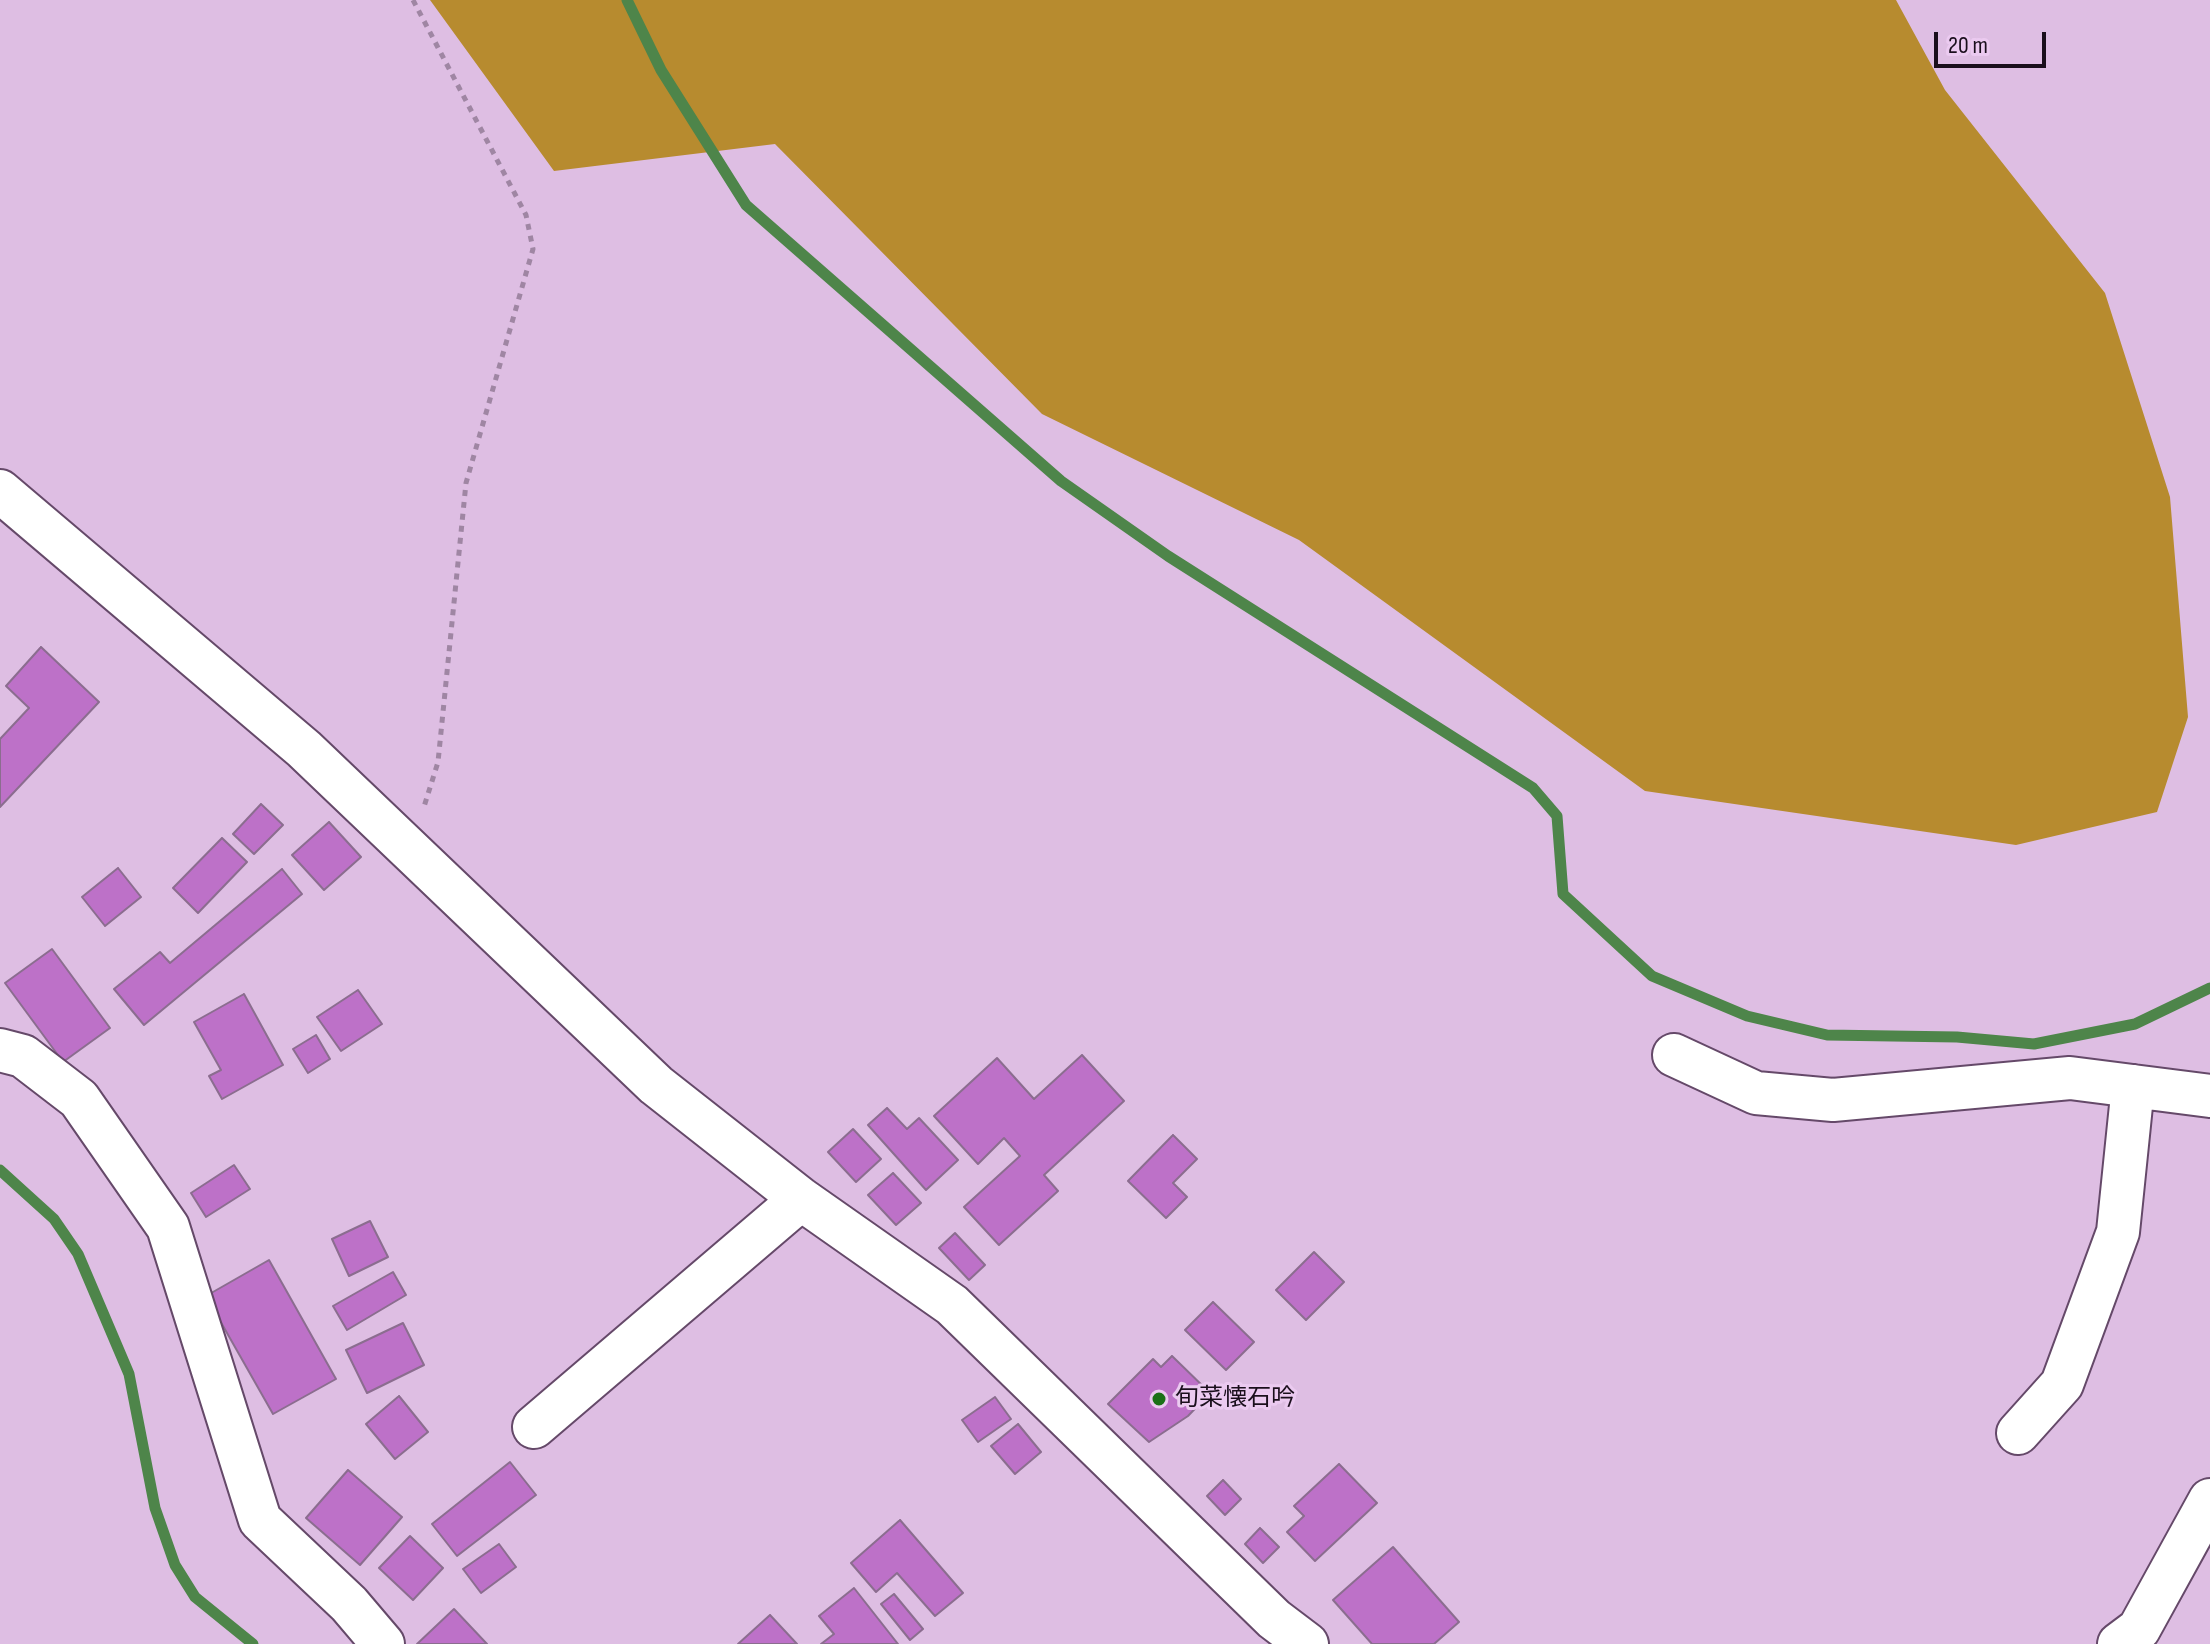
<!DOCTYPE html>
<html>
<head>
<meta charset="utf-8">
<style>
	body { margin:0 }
	#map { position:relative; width:2210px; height:1644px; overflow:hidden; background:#debee3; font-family:"Sofia Sans Condensed",sans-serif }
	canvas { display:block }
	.scale { position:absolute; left:1934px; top:32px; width:112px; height:36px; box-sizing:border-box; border:4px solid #1a0f1c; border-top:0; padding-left:10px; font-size:24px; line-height:28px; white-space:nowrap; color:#1a0f1c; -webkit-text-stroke:6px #ebcaf0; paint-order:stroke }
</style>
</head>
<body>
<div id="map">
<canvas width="2210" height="1644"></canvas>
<div class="scale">20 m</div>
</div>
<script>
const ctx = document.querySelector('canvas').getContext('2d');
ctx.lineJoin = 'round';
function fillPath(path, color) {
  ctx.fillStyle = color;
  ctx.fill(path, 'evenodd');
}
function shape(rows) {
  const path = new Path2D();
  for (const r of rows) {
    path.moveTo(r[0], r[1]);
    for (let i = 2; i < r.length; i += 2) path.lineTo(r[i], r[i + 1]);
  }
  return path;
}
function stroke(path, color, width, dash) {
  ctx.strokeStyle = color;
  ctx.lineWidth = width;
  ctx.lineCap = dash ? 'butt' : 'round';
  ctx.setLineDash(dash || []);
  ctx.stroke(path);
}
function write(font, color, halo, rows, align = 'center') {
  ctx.font = font + ' "Sofia Sans Condensed","Noto Sans JP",sans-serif';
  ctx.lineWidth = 6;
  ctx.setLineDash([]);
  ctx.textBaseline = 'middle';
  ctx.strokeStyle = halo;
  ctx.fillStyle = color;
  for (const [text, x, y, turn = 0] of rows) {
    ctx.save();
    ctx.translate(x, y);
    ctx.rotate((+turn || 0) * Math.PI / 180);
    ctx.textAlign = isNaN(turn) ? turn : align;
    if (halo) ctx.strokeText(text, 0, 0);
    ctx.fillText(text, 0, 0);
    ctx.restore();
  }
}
fillPath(shape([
	[430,0,1896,0,1945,90,2105,293,2170,497,2188,717,2157,812,2016,845,1645,791,1299,540,1042,414,775,144,554,171]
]), '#b78b2f');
stroke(shape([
	[627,0,661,70,746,205,1061,481,1168,556,1533,788,1557,816,1563,894,1652,976,1747,1016,1827,1035,1957,1037,2034,1044,2135,1024,2210,988],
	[0,1170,54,1219,78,1254,129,1374,155,1508,175,1565,195,1597,253,1644]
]), '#4e854a', 11);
const building = shape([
	[41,647,99,702,0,807,0,739,29,708,6,686,41,647],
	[261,804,283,825,254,854,233,834,261,804],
	[329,822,361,857,324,890,292,855,329,822],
	[222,838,247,862,198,913,173,888,222,838],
	[118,868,141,897,105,926,82,897,118,868],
	[282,869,302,894,144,1025,114,989,160,952,170,963,282,869],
	[52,949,110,1028,63,1062,5,983,52,949],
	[358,990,382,1024,341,1051,317,1017,358,990],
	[244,994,283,1065,222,1099,209,1076,221,1070,194,1022,244,994],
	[316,1035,330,1059,308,1073,293,1049,316,1035],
	[1082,1055,1124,1101,1044,1175,1058,1191,999,1245,964,1207,1020,1156,1004,1138,978,1164,934,1116,997,1058,1034,1099,1082,1055],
	[887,1108,907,1129,919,1118,958,1160,926,1190,868,1125,887,1108],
	[853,1129,881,1159,856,1182,828,1152,853,1129],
	[1173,1135,1197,1159,1173,1183,1187,1197,1166,1218,1128,1181,1173,1135],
	[234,1165,250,1189,206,1217,191,1193,234,1165],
	[893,1173,921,1203,896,1225,868,1195,893,1173],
	[370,1221,388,1257,349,1276,332,1239,370,1221],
	[955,1233,985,1265,969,1280,939,1248,955,1233],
	[1314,1252,1344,1282,1306,1320,1276,1290,1314,1252],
	[269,1260,336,1379,273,1414,206,1296,269,1260],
	[393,1272,406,1295,347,1330,333,1306,393,1272],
	[1213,1302,1254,1342,1226,1370,1185,1330,1213,1302],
	[403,1323,424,1365,367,1393,346,1350,403,1323],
	[1172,1356,1210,1393,1188,1416,1149,1442,1108,1404,1153,1359,1161,1367,1172,1356],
	[399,1396,428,1432,395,1459,366,1424,399,1396],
	[995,1397,1011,1419,978,1442,962,1420,995,1397],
	[1018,1424,1041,1452,1015,1474,991,1446,1018,1424],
	[510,1462,536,1495,457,1556,432,1524,510,1462],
	[1339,1464,1377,1503,1315,1561,1287,1532,1304,1516,1294,1506,1339,1464],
	[348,1470,402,1517,360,1565,306,1518,348,1470],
	[1223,1480,1241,1499,1225,1515,1207,1496,1223,1480],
	[900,1520,963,1593,935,1616,897,1573,876,1592,851,1563,900,1520],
	[1260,1528,1279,1547,1263,1563,1245,1544,1260,1528],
	[410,1536,443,1568,413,1600,379,1568,410,1536],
	[499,1544,516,1567,481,1593,463,1569,499,1544],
	[1393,1547,1459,1622,1434,1644,1372,1644,1333,1600,1393,1547],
	[854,1588,898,1644,821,1644,834,1634,819,1616,854,1588],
	[894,1594,923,1629,910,1640,881,1604,894,1594],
	[454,1609,487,1644,417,1644,454,1609],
	[770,1615,797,1644,738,1644,770,1615]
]);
fillPath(building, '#bd71c8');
stroke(building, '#8b6d8f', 2);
const minor = shape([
	[0,491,304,749,656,1085,801,1199,952,1305,1274,1619,1307,1644],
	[0,1050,23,1056,79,1099,168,1227,260,1520,349,1604,383,1644],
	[1674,1055,1756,1093,1833,1100,2070,1078,2210,1096],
	[534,1427,801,1199],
	[2018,1433,2062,1384,2118,1232,2133,1086],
	[2119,1644,2139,1629,2210,1500]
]);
stroke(minor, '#654969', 46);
stroke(shape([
	[413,0,526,215,533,249,466,483,438,762,423,810]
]), '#9f86a3', 5, [6, 6]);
stroke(minor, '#fff', 42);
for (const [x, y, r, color] of [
	[1159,1399,8,"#1c7018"]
]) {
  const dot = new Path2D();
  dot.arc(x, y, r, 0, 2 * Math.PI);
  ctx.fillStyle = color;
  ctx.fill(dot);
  stroke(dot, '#ebcaf0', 3);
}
write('24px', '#1a0f1c', '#ebcaf0', [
	["旬菜懐石吟",1175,1399]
], 'left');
</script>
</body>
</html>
